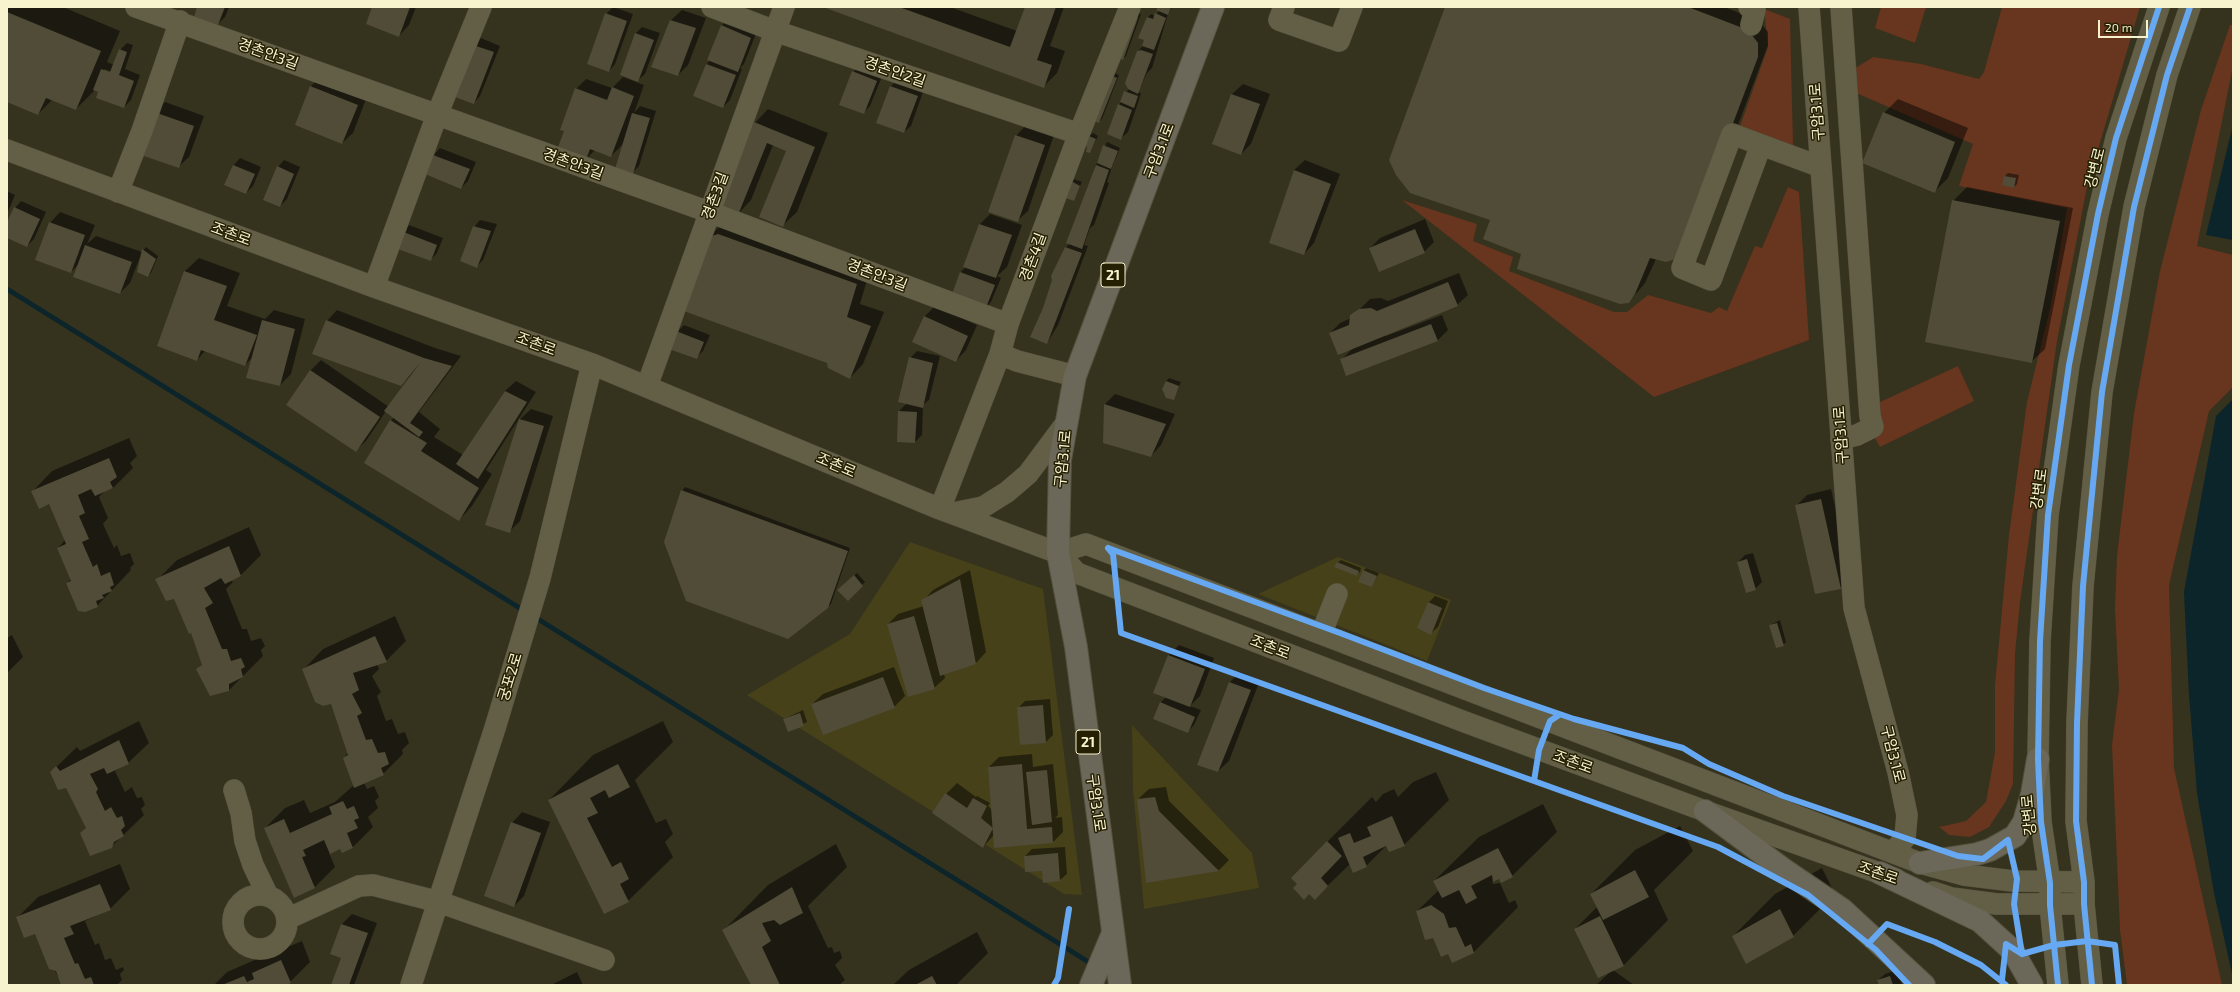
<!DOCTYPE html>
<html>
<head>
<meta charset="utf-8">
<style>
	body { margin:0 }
	#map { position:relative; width:2240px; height:992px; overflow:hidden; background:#35321e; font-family:"Exo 2",sans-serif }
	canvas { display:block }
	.frame { position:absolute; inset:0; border:8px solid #f7f3cf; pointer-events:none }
	.scale { position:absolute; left:2098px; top:20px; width:50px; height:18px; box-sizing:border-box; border:2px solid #f7f3cf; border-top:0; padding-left:5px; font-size:12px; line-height:14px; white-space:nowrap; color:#f7f3cf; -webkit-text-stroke:3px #252003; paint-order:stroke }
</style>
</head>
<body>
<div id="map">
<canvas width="2240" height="992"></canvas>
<div class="frame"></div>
<div class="scale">20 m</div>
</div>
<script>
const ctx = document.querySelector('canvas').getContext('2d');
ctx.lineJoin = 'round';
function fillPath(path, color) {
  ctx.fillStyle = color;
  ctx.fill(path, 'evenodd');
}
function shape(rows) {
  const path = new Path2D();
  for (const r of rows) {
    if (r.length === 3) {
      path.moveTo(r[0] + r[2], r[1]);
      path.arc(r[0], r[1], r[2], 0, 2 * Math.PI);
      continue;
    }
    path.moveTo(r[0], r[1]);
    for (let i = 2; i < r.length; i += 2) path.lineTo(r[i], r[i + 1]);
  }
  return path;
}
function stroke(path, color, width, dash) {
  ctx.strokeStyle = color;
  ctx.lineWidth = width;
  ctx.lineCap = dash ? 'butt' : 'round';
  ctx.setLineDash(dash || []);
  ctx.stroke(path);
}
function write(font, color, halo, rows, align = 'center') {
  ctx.font = font + ' "Exo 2","Noto Sans KR",sans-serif';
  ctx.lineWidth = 3;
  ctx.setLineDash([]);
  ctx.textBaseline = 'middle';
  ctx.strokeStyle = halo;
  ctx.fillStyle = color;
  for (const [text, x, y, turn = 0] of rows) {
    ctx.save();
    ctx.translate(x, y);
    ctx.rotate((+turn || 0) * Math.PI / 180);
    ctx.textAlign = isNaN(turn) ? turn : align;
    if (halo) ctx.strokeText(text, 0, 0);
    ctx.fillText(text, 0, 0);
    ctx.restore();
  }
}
fillPath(shape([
	[910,542,1043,589,1082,895,1064,894,747,695,850,634],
	[1338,557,1451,600,1427,661,1258,594],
	[1132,725,1252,853,1259,888,1144,909,1133,789]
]), '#464119');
fillPath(shape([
	[1881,7,1926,7,1915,43,1875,28],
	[2002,7,2140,7,2087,187,2057,341,2020,602,2015,654,2013,784,2006,801,1989,827,1970,837,1949,835,1939,827,1966,821,1986,802,1995,752,1995,685,2009,535,2027,402,2050,309,2067,208,1959,186,1973,144,1854,92,1854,69,1873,57,1921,64,1979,79,1984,72],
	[1764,9,1790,19,1793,145,1788,151,1738,132,1768,47],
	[2230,25,2233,25,2233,66,2197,246,2233,255,2233,387,2209,411,2169,585,2174,768,2222,985,2127,985,2120,930,2112,745,2119,689,2115,609,2117,556,2134,413,2160,271,2201,110],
	[1788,187,1799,192,1809,340,1654,397,1402,200,1477,224,1473,241,1513,257,1509,271,1614,312,1627,312,1648,295,1711,313,1719,307,1727,311,1755,246,1762,248],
	[1958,366,1974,401,1880,447,1873,435,1880,402]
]), '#68351e');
fillPath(shape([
	[2233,125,2233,240,2206,235],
	[2233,399,2233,978,2214,893,2197,793,2189,695,2184,592,2216,416]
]), '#0b252b');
fillPath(shape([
	[7,7,63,7,120,31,107,62,114,65,120,50,127,43,133,45,125,69,140,75,131,100,124,107,95,90,76,109,53,99,38,114,7,101],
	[104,69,115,73,104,71],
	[198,7,229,7,225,17,218,24],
	[373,7,416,7,409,25,399,36],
	[613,7,633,14,615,64,609,71,606,14],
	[826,7,950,7,1017,31,1026,7,1064,7,1050,46,1065,51,1057,73,1044,86],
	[1159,7,1172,7,1168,14,1152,68,1147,73,1138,92,1141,93,1138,103,1128,132,1121,138,1119,105,1129,88,1138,51,1144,45,1145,40,1140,38,1148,17,1151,14,1155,16,1159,11],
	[1446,7,1724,7,1758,20,1768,32,1768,45,1696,237,1656,259,1645,283,1629,302,1523,253,1491,219],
	[682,10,706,18,688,65,678,75,652,66,671,20],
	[1138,13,1141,14,1126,56,1123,59],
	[728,19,757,31,744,64,740,68,742,69,730,100,723,107,694,96,707,64,710,60,721,26],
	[642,27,660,33,645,74,638,80,635,34],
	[481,38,500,46,480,96,474,103,474,45],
	[860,65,883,74,870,106,863,113,853,72],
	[1114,73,1119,75,1102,119,1099,122],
	[322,76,368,94,353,133,342,143,296,125,311,86],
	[623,77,644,85,634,113,640,106,656,111,639,166,632,173,624,143,611,156,595,150,586,159,566,131,576,89,586,79,612,88],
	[898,79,924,89,911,126,904,132,877,122,891,86],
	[1243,84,1270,94,1251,144,1241,154,1213,144,1232,94],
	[1898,99,1968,128,1948,178,1934,192,1884,113],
	[165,102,204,116,189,157,178,167,155,112],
	[768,109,828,133,797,212,783,225,787,150,773,145,751,200,738,214,755,123],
	[1026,125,1054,135,1028,211,1017,221,1016,136],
	[1093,133,1098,136,1090,152,1089,136],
	[1107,142,1120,148,1112,167,1107,182,1109,183,1094,225,1090,228,1084,245,1088,246,1058,325,1047,343,1031,336,1044,308,1066,247,1070,244,1096,165],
	[440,148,476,162,468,181,461,188,434,155],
	[240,158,261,167,253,186,246,193,226,184,234,165],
	[284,160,300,167,287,199,280,206,278,167],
	[1305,160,1340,174,1314,243,1304,254,1294,170],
	[2008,173,2019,175,2017,184,2014,187,2005,176],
	[1074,179,1082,182,1074,199,1071,182],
	[1967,187,2073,208,2045,349,2031,362,1953,201],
	[7,191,15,195,7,214],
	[21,201,46,212,34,239,27,246,7,237,7,225,15,208],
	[60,212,95,225,87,244,96,236,142,252,146,247,158,256,151,273,147,276,140,257,130,283,120,293,80,263,71,272,50,223],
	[990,214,1022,225,1007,267,997,276,1001,278,991,302,985,309,952,296,961,272,966,266,980,224],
	[1425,219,1434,242,1424,252,1370,248,1380,238],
	[480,220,497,224,483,260,476,267,474,227],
	[409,225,443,238,437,253,431,260,402,232],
	[721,225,870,270,860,304,884,312,863,364,850,378,828,362,707,239],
	[199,258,240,273,227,306,265,319,274,310,305,319,291,374,280,385,253,357,245,365,206,350,197,360,158,345,185,271],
	[1459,273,1468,295,1457,305,1385,334,1386,336,1442,315,1448,330,1437,341,1341,360,1354,347,1330,333,1340,323,1351,318,1370,299,1381,298,1388,301],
	[935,306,977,325,966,350,956,361,924,317],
	[337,310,435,348,461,356,419,412,440,429,434,437,463,455,505,391,516,381,536,392,486,470,492,474,472,506,459,520,391,421,394,417,386,411,366,441,355,451,287,404,311,370,321,360,389,407,414,373,400,385,327,321],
	[684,325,710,335,703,351,696,358,677,332],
	[917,351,940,356,929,400,923,405,922,435,915,442,898,441,899,411,907,403,910,358],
	[1169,378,1181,382,1173,399,1166,381],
	[1115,394,1175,414,1161,445,1151,456,1104,442,1105,404],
	[531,409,553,416,520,521,509,532,487,524,520,419],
	[129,438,137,456,130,463,133,468,113,488,105,491,99,497,108,518,103,524,114,548,117,545,121,556,130,553,134,564,130,568,131,570,97,606,67,583,71,579,58,548,65,540,49,502,32,492,52,471],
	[685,487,850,548,831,604,828,607,682,491],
	[1831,489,1851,577,1840,588,1797,505,1807,495],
	[249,527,261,555,241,575,231,580,233,582,226,589,242,629,247,629,251,641,261,638,265,646,261,650,263,656,229,690,198,669,203,664,192,631,175,597,157,580,177,560],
	[1753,553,1762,582,1755,589,1738,562,1745,555],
	[1341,560,1361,568,1360,572,1356,575,1337,563],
	[1366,568,1379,573,1372,586,1363,571],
	[970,570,986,652,976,663,944,674,945,678,934,688,888,624,898,614,924,606,923,601,933,590],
	[857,573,865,582,848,599,838,590],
	[1435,596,1448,601,1438,627,1431,633,1428,603],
	[395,616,406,641,386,661,377,664,379,669,372,676,381,692,377,696,386,721,392,719,398,734,405,732,409,743,402,750,403,754,383,774,364,783,367,789,374,786,379,797,375,801,378,808,368,817,373,827,353,847,342,852,341,848,329,853,335,867,315,887,265,828,285,808,304,800,310,813,335,802,354,785,344,758,348,753,331,703,303,670,323,649],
	[1780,620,1786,642,1783,645,1770,625],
	[12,635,23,657,7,673,7,638],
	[1179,645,1214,658,1200,696,1190,706,1201,710,1194,725,1187,732,1160,703,1166,697,1154,692,1169,655],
	[894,667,905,696,894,707,812,704,823,694],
	[1240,672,1260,680,1229,761,1218,771,1230,682],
	[1050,699,1053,735,1046,742,1018,708,1025,701],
	[803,710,807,722,789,731,784,719],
	[139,721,149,743,128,763,115,771,125,792,132,787,137,798,142,797,145,805,141,809,144,815,111,847,87,827,67,787,51,772,77,747,80,751],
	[663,721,673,742,635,780,656,823,666,819,673,834,665,842,673,857,628,901,549,800,593,755],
	[1032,754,1033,767,1053,764,1058,815,1055,818,1062,817,1063,832,1053,842,994,835,983,847,933,812,946,794,957,783,976,797,977,796,990,803,988,806,992,810,989,767,999,757],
	[1436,772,1449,800,1404,845,1387,845,1366,866,1350,864,1315,898,1327,842,1372,797,1376,802,1383,794,1394,789,1398,797,1413,782],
	[1166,787,1169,801,1229,860,1219,870,1147,882,1138,799,1149,789],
	[1543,804,1557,832,1512,876,1499,878,1492,882,1493,884,1500,883,1509,903,1515,900,1518,907,1474,952,1449,953,1434,937,1417,911,1439,890,1434,881,1479,837],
	[522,812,550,822,524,896,514,906,512,823],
	[1680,826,1693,851,1654,890,1668,920,1624,965,1613,970,1634,985,1596,985,1610,972,1575,929,1597,907,1591,894,1635,850],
	[836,844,847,867,808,906,828,948,832,947,834,953,840,951,842,958,835,965,845,980,839,985,752,985,724,930,768,885],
	[1065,847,1067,874,1060,880,1025,856,1032,849],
	[120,864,130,889,110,909,85,921,95,945,99,943,105,960,111,958,116,970,123,967,124,970,120,974,122,980,117,985,62,985,36,932,18,917,38,897],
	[1822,868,1835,894,1793,936,1733,936,1775,894],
	[352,914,377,923,354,985,332,985,342,957,342,924],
	[977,932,988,953,956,985,893,985,909,970],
	[302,941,310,962,290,982,283,985,214,985,227,972,264,956,266,960,273,953],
	[1897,970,1902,985,1880,985,1878,980,1885,974],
	[577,972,583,985,551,985]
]), '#0007');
stroke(shape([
	[7,289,526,612],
	[533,616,1095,966]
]), '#0b252b', 5);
fillPath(shape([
	[197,7,225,7,218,25,194,17],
	[372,7,410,7,399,37,366,24],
	[823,7,899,7,1010,47,1025,7,1056,7,1037,60,1052,65,1044,88],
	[1158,7,1171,7,1168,15,1156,10],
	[1445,7,1688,7,1748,30,1758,43,1758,57,1686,248,1679,258,1666,262,1650,258,1635,294,1629,303,1620,304,1517,269,1521,254,1483,239,1490,220,1410,193,1396,175,1389,160],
	[7,12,101,51,76,110,46,98,38,115,7,102],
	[605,13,627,21,609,72,587,64],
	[1155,13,1166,18,1154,50,1142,46,1144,40,1138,38,1147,17,1153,19],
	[1134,15,1138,18,1123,60,1118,58],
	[670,20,696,28,678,76,651,67],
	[721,25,751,38,738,72,707,60],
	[635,33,654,40,638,82,620,75],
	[473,45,494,52,474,104,455,97],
	[119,49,127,52,119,75,134,81,124,108,96,98,98,92,93,90,101,69,110,72],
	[1141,50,1153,54,1138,94,1128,89,1125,83,1137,51],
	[706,64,736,75,723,108,693,96],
	[852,71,877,81,864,114,839,105],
	[1110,75,1117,78,1099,123,1094,121],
	[310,86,358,105,342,144,295,125],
	[890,86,918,96,904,133,876,123],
	[612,87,634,96,611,157,590,149,586,160,557,150,564,131,560,130,575,88,607,100],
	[1124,91,1138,96,1134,108,1120,102],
	[1231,94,1260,104,1241,155,1212,144],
	[1118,104,1132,110,1121,140,1107,134],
	[154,112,194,126,179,168,138,154],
	[1883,112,1955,142,1935,193,1862,163],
	[632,113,650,118,633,174,615,169],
	[754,122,815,147,783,227,759,217,786,151,767,143,738,215,719,207],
	[1015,135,1045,145,1018,222,988,212],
	[1089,136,1096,139,1090,153,1086,152,1087,147,1084,145],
	[1103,145,1118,151,1111,169,1097,163],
	[433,155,470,169,461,189,425,174],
	[233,165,255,174,246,194,224,185],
	[1096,165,1109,170,1082,249,1066,243],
	[277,166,294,174,280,207,263,200],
	[1294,170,1331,184,1304,255,1269,243],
	[2004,176,2016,178,2014,188,2002,185],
	[1071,181,1080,186,1074,201,1063,197],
	[1952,200,2060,221,2032,363,1925,342],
	[14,207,40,219,27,247,7,238,7,222],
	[49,222,85,235,71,273,35,260],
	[979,224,1012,235,996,278,963,267],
	[473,226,491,231,477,268,460,261],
	[1415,229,1425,253,1379,272,1369,248],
	[401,231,437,245,431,261,395,248],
	[718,234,857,284,847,317,871,326,850,379,828,368,827,363,681,310,706,238],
	[85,245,132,262,120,294,73,277],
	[1065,247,1082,253,1047,344,1030,337,1043,308,1052,280,1051,276],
	[142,249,156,259,148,277,137,272],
	[184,271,227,286,214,320,257,335,245,366,201,350,197,361,157,346],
	[960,272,995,285,985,310,951,297],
	[1448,282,1458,306,1338,355,1329,333,1349,325,1350,315,1359,309,1371,308,1377,311],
	[924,316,968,336,956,362,912,342],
	[262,320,295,329,280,386,246,378],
	[326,320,424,358,452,366,410,423,423,432,419,437,384,411,420,363,401,386,312,354],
	[1431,324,1438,341,1346,376,1340,359],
	[676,331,704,342,697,359,669,349],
	[909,357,933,363,923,408,898,402],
	[310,370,380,417,356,452,286,405],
	[1166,381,1179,386,1174,400,1166,398,1162,389],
	[505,391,527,402,478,479,456,464],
	[1104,404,1166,424,1151,457,1103,443],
	[898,411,917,412,915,443,897,442],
	[519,419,544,426,510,533,485,525],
	[390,420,427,443,421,451,479,488,459,521,364,463],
	[109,458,117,477,110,482,113,488,95,496,91,489,78,495,85,513,79,516,89,539,82,542,93,567,97,564,101,576,110,572,114,585,110,587,112,591,102,595,104,598,96,601,98,607,85,612,78,611,66,583,71,581,57,548,66,544,49,504,39,509,31,491],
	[681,490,848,551,828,608,788,639,686,601,664,542],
	[1821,499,1841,589,1815,594,1795,505],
	[229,546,241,576,225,584,221,578,204,588,213,603,205,608,222,649,227,649,231,661,241,658,245,667,241,669,243,677,229,684,229,691,210,696,196,669,202,665,191,633,189,634,174,599,166,601,155,579],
	[1747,559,1756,590,1746,593,1737,562],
	[1337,562,1359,571,1357,576,1334,567],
	[1363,570,1377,576,1372,587,1358,582],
	[854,575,863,586,848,601,837,590],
	[960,579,976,664,940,676,921,600],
	[1428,602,1442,608,1431,635,1417,628],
	[914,616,935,689,908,697,887,624],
	[1777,623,1784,646,1776,648,1769,625],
	[375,636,387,662,353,673,359,690,352,694,362,713,357,716,366,740,372,739,378,753,385,752,389,764,381,768,384,775,354,788,343,758,348,755,331,704,323,706,315,702,302,669],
	[1168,655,1205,669,1190,707,1153,693],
	[883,677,895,708,823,735,811,704],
	[1229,682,1251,690,1218,772,1197,765],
	[1160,702,1195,717,1188,733,1153,719],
	[1043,705,1046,743,1020,745,1017,707],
	[800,713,804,726,788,732,783,719],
	[119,740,129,764,107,774,104,768,90,774,98,789,96,792,105,811,111,807,117,818,122,816,125,826,121,830,124,836,114,842,112,848,90,856,80,833,86,828,66,788,58,790,50,772,56,766,60,771],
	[618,764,630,787,609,798,605,790,590,798,598,813,587,818,612,867,621,862,629,879,620,884,629,902,604,914,548,800],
	[1022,764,1027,829,1052,827,1053,843,994,848,988,767],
	[1047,770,1052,822,1032,825,1026,772],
	[945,793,967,808,973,798,987,806,981,818,993,828,983,848,932,813],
	[1155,797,1159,811,1219,871,1146,883,1137,799],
	[343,801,347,809,354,806,359,818,354,820,358,828,347,833,353,848,342,853,340,849,330,854,324,840,303,850,306,856,302,857,315,888,294,898,264,828,284,819,290,833,332,814,329,807],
	[1392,816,1405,846,1389,852,1386,846,1363,857,1367,867,1353,873,1338,838,1350,833,1354,843,1371,836,1367,827],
	[511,822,541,833,514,907,484,896],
	[1327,841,1342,856,1321,878,1328,886,1315,900,1309,894,1304,900,1293,888,1297,884,1291,878],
	[1498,848,1513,877,1501,883,1499,879,1493,882,1492,875,1471,886,1477,898,1466,904,1459,890,1442,898,1433,881],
	[1058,853,1060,881,1043,883,1042,871,1025,872,1024,856],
	[1635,870,1649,897,1603,920,1590,894],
	[100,884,111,910,70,926,74,934,64,938,75,964,78,963,85,979,91,977,94,985,61,985,56,971,49,969,35,934,24,938,16,917],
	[792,887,803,913,780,925,774,920,762,923,771,941,762,947,780,985,751,985,722,930],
	[1431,905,1444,914,1449,928,1456,927,1465,947,1471,944,1474,953,1452,963,1448,954,1441,957,1433,938,1425,940,1416,911],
	[1780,909,1794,937,1746,964,1732,936],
	[1600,916,1624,966,1598,978,1574,929],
	[341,924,368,933,349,985,331,985,341,958,330,954],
	[281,960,291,983,286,985,222,985,244,976,247,982,254,979,252,973],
	[932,976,937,985,915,985,917,984],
	[1890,976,1893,985,1879,985,1877,980]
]), '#504c37');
const minor = shape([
	[136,7,709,212,1008,324],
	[712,7,775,31,1079,134],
	[1284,7,1279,20,1339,41,1352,7],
	[1749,7,1755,10,1751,25],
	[1809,7,1854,608,1898,772,1907,815,1905,838,1893,852],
	[1841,7,1870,416,1873,427,1857,435,1841,439],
	[1761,145,1711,280,1682,268,1732,134,1821,167],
	[7,150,374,287,592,364,940,509,1058,553,1077,573,1465,722,1705,811,1896,879],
	[118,192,142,131,180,21],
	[374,287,437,115,481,7],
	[1000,354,1017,361,1075,376],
	[647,386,784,7],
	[940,509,1000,354,1008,324,1079,134,1130,7],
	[953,513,983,507,1007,492,1028,474,1066,423],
	[1058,553,1086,544,1920,863,1964,875,2013,881,2084,882],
	[1316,632,1324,627,1337,594],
	[234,790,241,813,245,841,253,865,268,896],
	[1933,892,1951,898,1997,904,2084,904],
	[260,922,27],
	[287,919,359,886,373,885,439,902,604,960],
	[411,985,495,728,540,578,592,364],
	[2058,985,2050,905,2050,883,2041,822,2038,759,2040,641,2048,515,2069,365,2098,214,2116,138,2159,7],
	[2092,985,2084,904,2084,882,2076,821,2077,723,2083,586,2102,392,2134,207,2167,75,2190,7]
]);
const major = shape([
	[1705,811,1783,869,1843,910,1924,985],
	[1920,863,1977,854,1990,850,2015,836,2024,822,2032,794,2038,759],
	[1880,873,1980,921,2013,951,2032,985],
	[1091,985,1113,933],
	[1120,985,1076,647,1058,553,1060,460,1075,376,1213,7]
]);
stroke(minor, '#54523d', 22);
stroke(major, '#54523d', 24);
stroke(minor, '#635f47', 21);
stroke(major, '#6b6859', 22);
stroke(shape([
	[1108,548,1340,633,1484,688,1574,719,1683,748,1709,764,1783,796,1958,856,1983,859,2008,840,2017,879,2014,904,2022,954,2054,945,2087,941,2115,945,2119,985],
	[1108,548,1113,554,1121,633,1718,847,1808,895,1876,950,1909,985],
	[1534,781,1539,750,1550,721,1559,715],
	[1868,944,1887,924,1935,942,1981,965,2006,985],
	[2002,980,2006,944,2022,954],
	[1054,985,1058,978,1069,909],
	[2058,985,2050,905,2050,883,2041,822,2038,759,2040,641,2048,515,2069,365,2098,214,2116,138,2159,7],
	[2092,985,2084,904,2084,882,2076,821,2077,723,2083,586,2102,392,2134,207,2167,75,2190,7]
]), '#66a8f1', 6);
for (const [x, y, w] of [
	[1113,275,24],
	[1088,742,24]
]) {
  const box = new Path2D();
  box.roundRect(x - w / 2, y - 12, w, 24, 3);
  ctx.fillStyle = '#252003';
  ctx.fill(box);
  stroke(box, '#f7f3cf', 1);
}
write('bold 14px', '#f7f3cf', null, [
	["21",1113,275],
	["21",1088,742]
]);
write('15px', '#f7f3cf', '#252003', [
	["경촌안3길",268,54,20],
	["경촌안2길",895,72,19],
	["구암3.1로",1817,112,-94],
	["구암3.1로",1159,151,-69],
	["경촌안3길",573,164,20],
	["강변로",2095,168,-76],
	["경촌3길",715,196,-70],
	["조촌로",231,234,20],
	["경촌4길",1033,257,-70],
	["경촌안3길",877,275,21],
	["조촌로",536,344,20],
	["구암3.1로",1841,435,-94],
	["구암3.1로",1063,459,-84],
	["조촌로",836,465,23],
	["강변로",2039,489,-82],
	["조촌로",1270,647,21],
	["궁포2로",510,677,-73],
	["구암3.1로",1893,754,76],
	["조촌로",1573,762,20],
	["구암3.1로",1096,803,82],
	["강변로",2029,815,-95],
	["조촌로",1878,873,19]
]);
</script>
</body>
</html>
